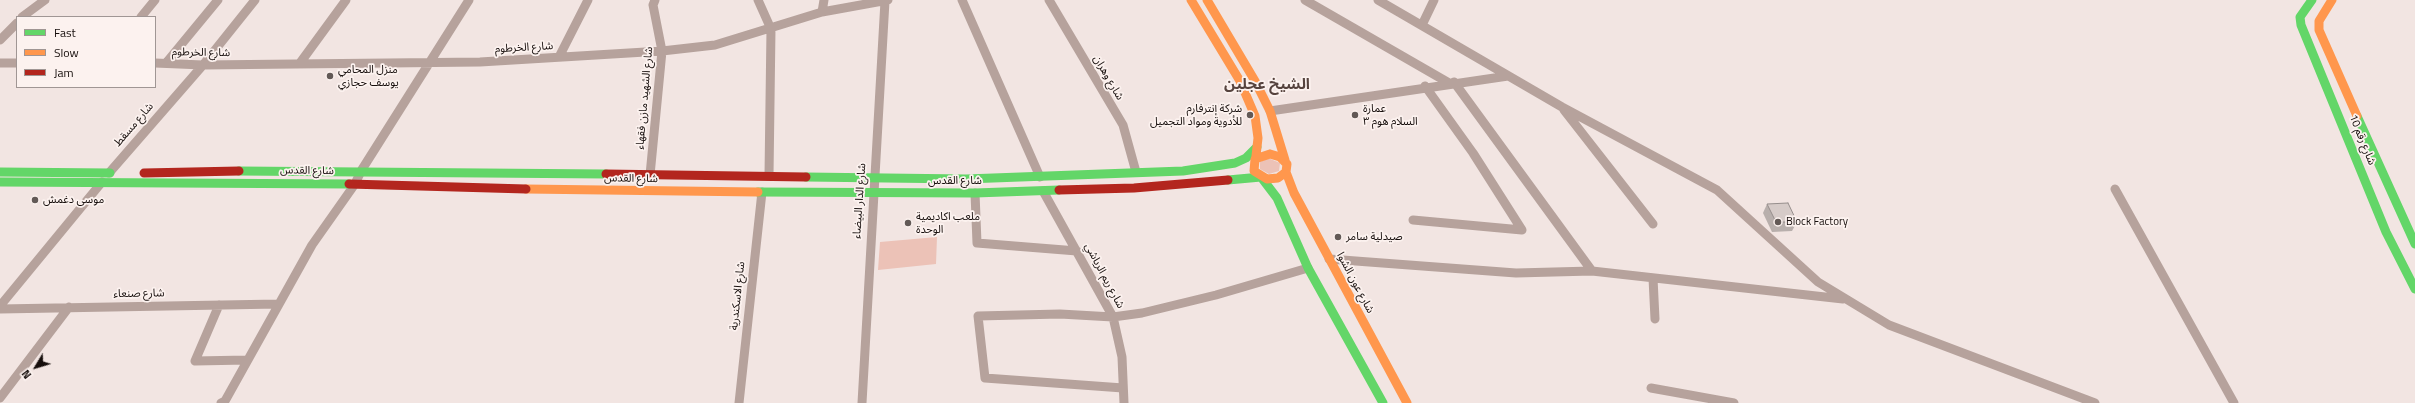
<!DOCTYPE html>
<html>
<head>
<meta charset="utf-8">
<style>
	body { margin:0 }
	#map { position:relative; width:2415px; height:403px; overflow:hidden; background:#f2e5e2; font-family:"Titillium Web",sans-serif }
	canvas { display:block }
	.legend { position:absolute; left:16px; top:16px; width:140px; height:72px; box-sizing:border-box; background:#fcf2ef; border:1px solid #a09694; margin:0; padding:5px 7px; list-style:none; font-size:12px; color:#150d0b }
	.legend li { display:flex; align-items:center; gap:8px; height:20px }
	.legend b { width:20px; border:1px solid #a09694 }
	.north { position:absolute; left:16px; top:347px; width:40px; height:40px; -webkit-text-stroke:3px #fcf2ef; paint-order:stroke; rotate:232deg; font-size:11px; font-weight:700; line-height:16px; text-align:center; color:#150d0b }
	.north::after { content:''; display:block; margin:auto; width:14px; height:18px; background:#150d0b; clip-path:polygon(50% 0,100% 100%,50% 72%,0 100%) }
</style>
</head>
<body>
<div id="map">
<canvas width="2415" height="403"></canvas>
<ul class="legend">
<li><b style="height:5px;background:#63d668"></b>Fast</li>
<li><b style="height:5px;background:#ff974d"></b>Slow</li>
<li><b style="height:5px;background:#b3261e"></b>Jam</li>
</ul>
<div class="north">N</div>
</div>
<script>
const ctx = document.querySelector('canvas').getContext('2d');
ctx.lineJoin = 'round';
function fillPath(path, color) {
  ctx.fillStyle = color;
  ctx.fill(path, 'evenodd');
}
function shape(rows) {
  const path = new Path2D();
  for (const r of rows) {
    path.moveTo(r[0], r[1]);
    for (let i = 2; i < r.length; i += 2) path.lineTo(r[i], r[i + 1]);
  }
  return path;
}
function stroke(path, color, width, dash) {
  ctx.strokeStyle = color;
  ctx.lineWidth = width;
  ctx.lineCap = dash ? 'butt' : 'round';
  ctx.setLineDash(dash || []);
  ctx.stroke(path);
}
function write(font, color, halo, rows, align = 'center') {
  ctx.font = font + ' "Titillium Web","Noto Sans Arabic",sans-serif';
  ctx.lineWidth = 3.5;
  ctx.setLineDash([]);
  ctx.textBaseline = 'middle';
  ctx.strokeStyle = halo;
  ctx.fillStyle = color;
  for (const [text, x, y, turn = 0] of rows) {
    ctx.save();
    ctx.translate(x, y);
    ctx.rotate((+turn || 0) * Math.PI / 180);
    ctx.textAlign = isNaN(turn) ? turn : align;
    if (halo) ctx.strokeText(text, 0, 0);
    ctx.fillText(text, 0, 0);
    ctx.restore();
  }
}
fillPath(shape([
	[1268,158,1280,163,1279,171,1269,174,1260,169,1260,162],
	[937,237,936,264,878,270,880,242]
]), '#ecc2b7');
stroke(shape([
	[758,0,771,29,769,175],
	[962,0,1040,177],
	[1049,0,1123,125,1136,172],
	[1305,0,1449,83],
	[1378,0,1562,107,1717,190,1818,282,1889,325,2095,403],
	[822,12,824,0],
	[22,17,45,0],
	[141,17,155,0],
	[1422,25,1434,0],
	[0,40,17,23],
	[559,57,588,0],
	[0,63,17,63],
	[155,63,203,65,480,62,662,51,715,45,822,12,888,0],
	[166,63,218,0],
	[300,63,346,0],
	[1454,82,1592,271],
	[1564,110,1653,224],
	[1270,111,1508,76],
	[109,173,203,65,255,0],
	[650,175,662,51,653,5,655,0],
	[2115,189,2234,403],
	[1043,191,1113,317,1122,357,1124,403],
	[975,193,977,243,1077,251],
	[1413,220,1522,230,1473,153,1425,86],
	[1329,259,1516,273,1592,271,1843,299],
	[1653,278,1655,319],
	[219,305,195,361,247,360],
	[0,306,102,182],
	[0,309,278,304],
	[1123,388,985,378,978,316,1060,314,1113,317,1142,313,1216,295,1308,268],
	[1651,388,1734,403],
	[0,398,69,307],
	[221,403,225,401,312,245,355,184,361,171,469,0],
	[739,403,762,192],
	[862,403,885,1]
]), '#b6a29c', 9);
stroke(shape([
	[2312,0,2300,17,2301,25,2386,232,2415,289],
	[2357,116,2415,244],
	[239,171,606,174],
	[0,172,110,173],
	[806,177,966,179,1183,171,1235,163,1246,158,1257,147],
	[1228,180,1261,177,1277,198,1308,268,1383,403],
	[0,182,349,184],
	[758,192,975,193,1059,190]
]), '#63d668', 9);
stroke(shape([
	[1191,0,1240,81,1255,116,1258,138,1256,156],
	[1207,0,1255,81,1270,111,1285,160],
	[2332,0,2319,21,2319,30,2357,116],
	[1270,154,1280,157,1287,164,1286,172,1278,178,1267,179,1254,171,1255,159,1270,154],
	[1286,172,1294,193,1407,403],
	[526,189,758,192]
]), '#ff974d', 9);
stroke(shape([
	[144,173,239,171],
	[606,174,806,177],
	[349,184,526,189],
	[1059,190,1134,188,1228,180]
]), '#b3261e', 9);
fillPath(shape([
	[1767,204,1797,222,1792,231,1772,232,1763,213]
]), '#b8afac');
const building = shape([
	[1788,203,1797,222,1776,222,1767,204,1788,203]
]);
fillPath(building, '#d6cbc8');
stroke(building, '#968e8c', 1);
for (const [x, y, r, color] of [
	[330,76,4,"#625956"],
	[1250,115,4,"#625956"],
	[1355,115,4,"#625956"],
	[35,200,4,"#625956"],
	[1778,222,4,"#625956"],
	[908,223,4,"#625956"],
	[1338,237,4,"#625956"]
]) {
  const dot = new Path2D();
  dot.arc(x, y, r, 0, 2 * Math.PI);
  ctx.fillStyle = color;
  ctx.fill(dot);
  stroke(dot, '#fcf2ef', 1.5);
}
write('11px', '#150d0b', '#fcf2ef', [
	["شارع الخرطوم",524,48,-3],
	["شارع الخرطوم",201,53,1],
	["شارع وهران",1108,78,60],
	["شارع الشهيد مازن فقهاء",645,98,-85],
	["شارع مسقط",134,125,-49],
	["شارع رقم 10",2362,140,68],
	["شارع القدس",307,171,1],
	["شارع القدس",631,179,1],
	["شارع القدس",955,181],
	["شارع الدار البيضاء",860,201,-86],
	["شارع ريم الرياشي",1104,276,62],
	["شارع عون الشوا",1355,283,62],
	["شارع صنعاء",139,294,-1],
	["شارع الاسكندرية",738,296,-84]
]);
write('11px', '#150d0b', '#fcf2ef', [
	["منزل المحامي",338,70],
	["يوسف حجازي",338,83],
	["شركة إنترفارم",1242,109,"right"],
	["للأدوية ومواد التجميل",1242,122,"right"],
	["عمارة",1363,109],
	["السلام هوم ٣",1363,122],
	["موسى دغمش",43,200],
	["ملعب اكاديمية",916,217],
	["الوحدة",916,230],
	["Block Factory",1786,222],
	["صيدلية سامر",1346,237]
], 'left');
write('bold 15px', '#56433e', '#fcf2ef', [
	["الشيخ عجلين",1267,85]
]);
</script>
</body>
</html>
